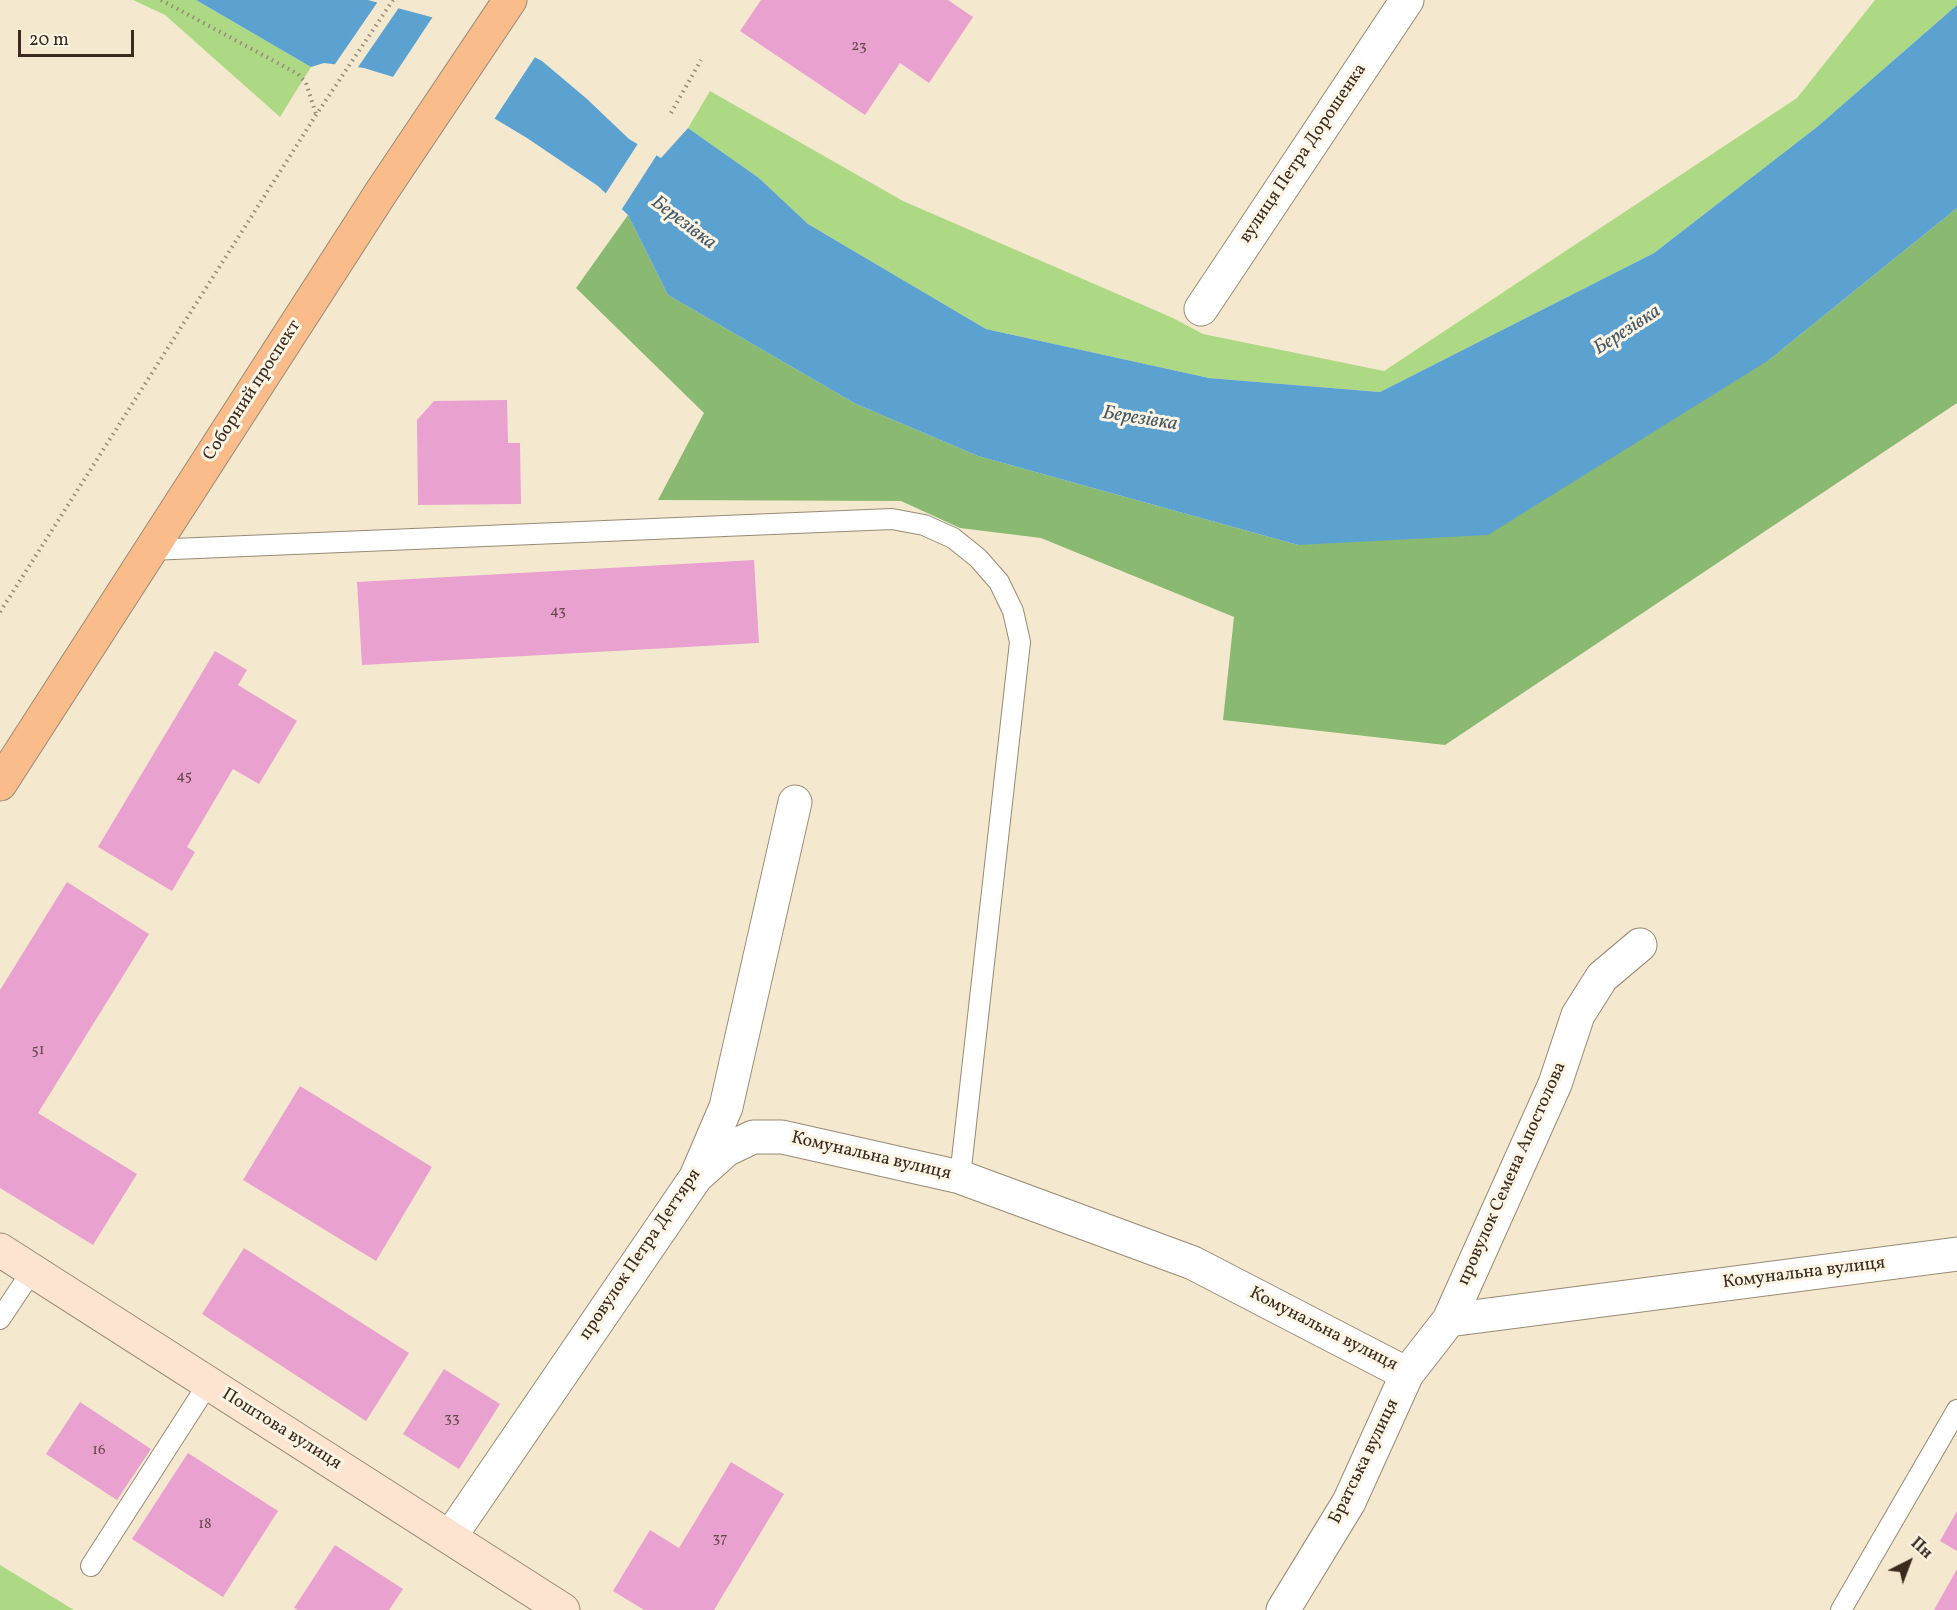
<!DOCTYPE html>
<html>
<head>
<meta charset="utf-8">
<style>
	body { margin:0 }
	#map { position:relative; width:1957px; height:1610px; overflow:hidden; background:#f4e9cf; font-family:Vollkorn,serif }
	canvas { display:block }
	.north { position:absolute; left:1879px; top:1532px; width:60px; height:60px; -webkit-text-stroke:4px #fcf5e5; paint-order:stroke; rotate:42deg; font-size:16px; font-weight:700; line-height:24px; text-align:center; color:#3b2a1e }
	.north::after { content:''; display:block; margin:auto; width:21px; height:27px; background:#3b2a1e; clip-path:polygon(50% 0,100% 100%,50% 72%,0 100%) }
	.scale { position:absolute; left:18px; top:30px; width:116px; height:27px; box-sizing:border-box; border:3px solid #3b2a1e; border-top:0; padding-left:8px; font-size:18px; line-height:21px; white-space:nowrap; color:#3b2a1e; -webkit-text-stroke:4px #fcf5e5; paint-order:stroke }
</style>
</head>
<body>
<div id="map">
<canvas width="1957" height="1610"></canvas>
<div class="north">Пн</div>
<div class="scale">20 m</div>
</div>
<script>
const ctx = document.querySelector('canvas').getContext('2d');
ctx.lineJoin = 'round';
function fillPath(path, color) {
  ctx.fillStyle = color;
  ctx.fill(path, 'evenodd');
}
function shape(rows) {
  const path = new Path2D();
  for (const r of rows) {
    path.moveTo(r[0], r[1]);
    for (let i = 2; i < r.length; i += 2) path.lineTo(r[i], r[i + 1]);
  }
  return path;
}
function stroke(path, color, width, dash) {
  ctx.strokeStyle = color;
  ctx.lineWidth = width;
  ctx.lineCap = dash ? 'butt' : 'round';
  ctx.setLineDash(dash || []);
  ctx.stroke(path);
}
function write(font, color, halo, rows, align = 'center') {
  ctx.font = font + ' Vollkorn,serif';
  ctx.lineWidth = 6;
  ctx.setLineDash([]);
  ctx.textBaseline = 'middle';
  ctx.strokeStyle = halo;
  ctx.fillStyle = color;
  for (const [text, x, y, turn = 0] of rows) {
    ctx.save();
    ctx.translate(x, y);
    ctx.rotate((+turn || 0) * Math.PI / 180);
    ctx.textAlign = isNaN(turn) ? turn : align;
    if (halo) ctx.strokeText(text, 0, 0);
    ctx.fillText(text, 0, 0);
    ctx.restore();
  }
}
fillPath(shape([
	[133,0,196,0,311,67,280,117,165,15],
	[1875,0,1957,0,1957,5,1817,127,1654,253,1380,392,1209,378,986,329,808,224,759,178,688,128,710,91,903,201,1173,318,1203,334,1384,371,1797,98],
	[0,1565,74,1610,0,1610]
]), '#add985');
fillPath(shape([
	[1957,208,1957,403,1445,745,1223,720,1234,617,1041,538,960,528,901,501,658,500,704,413,576,288,628,215,668,295,856,404,978,456,1298,545,1769,360]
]), '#8ab972');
fillPath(shape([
	[196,0,368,0,457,24,506,42,542,61,587,99,629,139,661,158,688,128,759,178,808,224,986,329,1209,378,1380,392,1654,253,1817,127,1957,5,1957,208,1769,360,1488,535,1298,545,978,456,856,404,668,295,628,215,598,186,527,138,472,105,429,88,364,68,324,63,311,67]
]), '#5ca2d1');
fillPath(shape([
	[379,0,400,6,356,70,333,67],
	[434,15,507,39,537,54,493,121,471,108,428,91,391,80],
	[639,142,658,153,620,212,604,196]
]), '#f4e9cf');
fillPath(shape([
	[761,0,948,0,973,17,929,83,900,63,865,115,740,31],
	[507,400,508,443,520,443,521,504,418,505,417,420,434,401],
	[754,560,759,643,362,665,357,582],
	[215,651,247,670,238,685,297,721,259,784,233,769,187,847,195,852,172,891,98,847],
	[67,882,149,934,38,1113,137,1174,93,1245,0,1188,0,990],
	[300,1086,432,1167,376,1261,243,1180],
	[244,1248,409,1353,366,1421,202,1314],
	[444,1369,500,1404,459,1469,403,1434],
	[80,1402,151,1449,117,1500,46,1454],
	[188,1453,278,1511,223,1597,132,1539],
	[731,1462,784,1494,714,1610,644,1610,613,1591,650,1530,679,1548],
	[1957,1511,1957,1551,1940,1541],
	[335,1545,403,1589,389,1610,298,1610,294,1608],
	[1957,1569,1957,1610,1934,1610]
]), '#e9a1d0');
const lane = shape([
	[150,550,892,519,924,525,953,538,978,558,999,582,1013,611,1020,642,960,1177],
	[0,1319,32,1271],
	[91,1566,208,1384],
	[1841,1610,1957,1410]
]);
const street = shape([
	[1201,309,1407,0],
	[696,1177,726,1150,753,1137,782,1137,960,1177,1193,1263,1407,1374,1449,1320,1957,1254],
	[1449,1320,1555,1084,1578,1015,1602,977,1640,945],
	[450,1537,696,1177,726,1107,795,802],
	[1283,1610,1349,1502,1407,1374]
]);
const secondary = shape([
	[0,1250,563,1610]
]);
const highway = shape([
	[0,784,382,191,510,0]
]);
stroke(lane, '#988a76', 22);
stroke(street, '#988a76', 35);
stroke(secondary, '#988a76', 35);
stroke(highway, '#988a76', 35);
stroke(shape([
	[161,0,298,74,306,83,316,114],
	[671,113,701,60],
	[0,612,316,115,393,0]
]), '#988a76', 4, [1.5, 4.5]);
stroke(lane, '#fff', 20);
stroke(street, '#fff', 33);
stroke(secondary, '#fde4d0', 33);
stroke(highway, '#f9bc8a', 33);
write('15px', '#66484a', null, [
	["23",859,47],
	["43",558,612],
	["45",184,777],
	["51",38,1051],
	["33",452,1419],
	["16",99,1451],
	["18",205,1525],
	["37",720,1539]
]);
write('18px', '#3b2a1e', '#fcf5e5', [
	["вулиця Петра Дорошенка",1304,154,-56],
	["Соборний проспект",253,391,-57],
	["Комунальна вулиця",871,1157,13],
	["провулок Семена Апостолова",1513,1174,-66],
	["провулок Петра Дегтяря",641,1255,-56],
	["Комунальна вулиця",1804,1274,-7],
	["Комунальна вулиця",1323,1330,27],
	["Поштова вулиця",281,1430,32],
	["Братська вулиця",1365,1462,-64]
]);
write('italic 20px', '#485a66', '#fcf5e5', [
	["Березівка",683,224,37],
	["Березівка",1628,331,-33],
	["Березівка",1140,420,9]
]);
</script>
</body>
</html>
